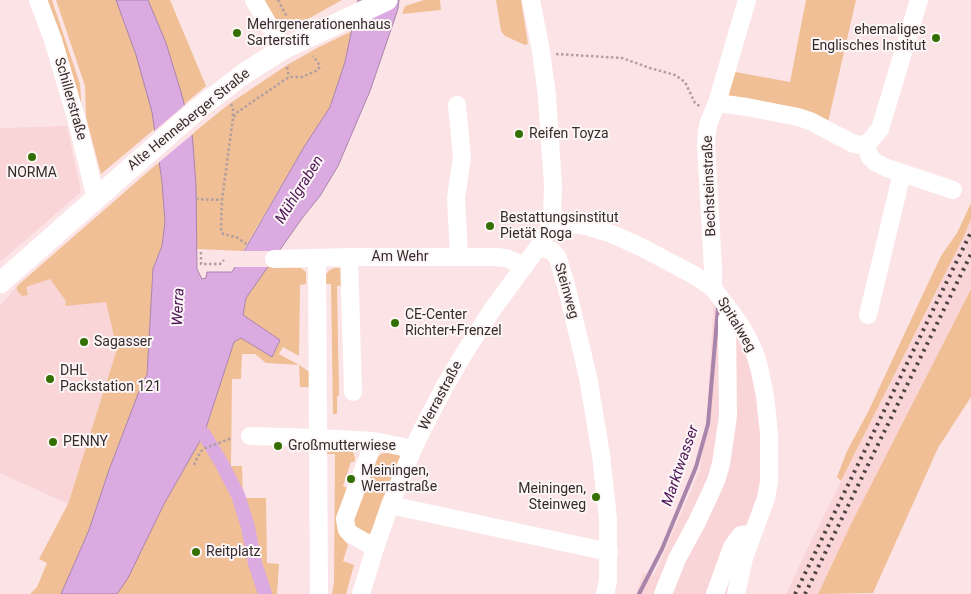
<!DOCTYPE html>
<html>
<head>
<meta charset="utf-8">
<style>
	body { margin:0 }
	canvas { display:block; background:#fce4e6 }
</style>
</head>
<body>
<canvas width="971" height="594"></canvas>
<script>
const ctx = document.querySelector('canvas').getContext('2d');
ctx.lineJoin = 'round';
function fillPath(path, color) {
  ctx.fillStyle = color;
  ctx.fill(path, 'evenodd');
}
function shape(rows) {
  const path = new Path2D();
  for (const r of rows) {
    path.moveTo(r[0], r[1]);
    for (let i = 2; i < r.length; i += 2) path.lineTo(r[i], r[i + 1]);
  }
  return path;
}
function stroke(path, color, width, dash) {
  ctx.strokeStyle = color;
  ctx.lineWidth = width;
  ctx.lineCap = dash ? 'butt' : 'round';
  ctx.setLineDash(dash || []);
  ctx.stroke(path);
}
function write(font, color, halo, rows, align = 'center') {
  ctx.font = font + ' Roboto,sans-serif';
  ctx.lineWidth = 4;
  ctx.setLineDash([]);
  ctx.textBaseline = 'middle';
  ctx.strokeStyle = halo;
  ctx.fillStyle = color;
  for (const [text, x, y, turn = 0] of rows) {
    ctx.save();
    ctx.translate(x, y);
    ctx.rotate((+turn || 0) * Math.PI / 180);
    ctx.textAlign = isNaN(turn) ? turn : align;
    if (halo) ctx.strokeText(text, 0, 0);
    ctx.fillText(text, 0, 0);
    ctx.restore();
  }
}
fillPath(shape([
	[67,126,81,192,0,262,0,128],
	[971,219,971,289,851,524,818,594,786,594,810,543,937,291],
	[106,251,117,349,68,504,0,473,0,306,17,286],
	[714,295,756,368,764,482,730,594,636,594,643,573,654,575,700,470,707,420]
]), '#fad5d8');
fillPath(shape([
	[45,0,52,0,80,84,82,113],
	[56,0,170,0,206,86,101,174,86,117,85,86],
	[258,0,342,0,281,34],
	[424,0,440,0,441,10,402,14,405,6],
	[496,0,521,0,528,44,525,45,505,36,501,31],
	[806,0,856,0,828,122,723,100,730,71,790,82],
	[352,31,345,62,330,107,304,147,243,251,196,249,196,187,192,134,229,104,287,65,319,47],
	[159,162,162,182,165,222,162,246,153,269,147,375,143,381,109,470,89,530,63,591,61,594,30,594,37,587,47,563,39,559,68,504,117,349,106,302,65,306,66,301,50,279,26,287,28,295,22,296,19,293,17,290,17,286],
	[971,203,971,219,964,236,841,481,837,477,847,451,868,412,930,279,941,256,957,233],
	[267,267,301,268,306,272,306,284,300,285,299,356,283,347,279,354,299,365,311,373,311,387,300,387,299,365,266,363,255,354,242,354,241,379,232,379,231,466,242,466,243,498,266,498,267,563,279,564,277,594,117,594,164,504,204,434,234,342,241,338,272,357,280,340,243,315,246,298],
	[334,268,343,268,343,285,337,286,339,396,337,396,337,414,333,414,331,284,324,284,324,279,326,274,330,270],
	[971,289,971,397,938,448,873,593,818,594,851,524],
	[332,446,345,447,349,449,353,452,355,458,354,462,351,462,343,486,347,488,338,516,337,528,340,535,348,545,343,561,354,565,346,594,332,594,334,582,335,454,324,454,324,447],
	[390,452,396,453,400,456,401,460,373,530,369,534,365,533,355,528,353,516,377,458,381,454]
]), '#f0bf96');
const water = shape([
	[116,0,148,0,166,43,181,92,192,134,193,144,196,187,197,269,202,279,206,278,207,272,232,272,304,147,330,107,345,62,358,0,399,0,398,9,370,91,338,166,320,196,303,217,246,298,243,315,280,340,272,357,241,338,234,342,204,434,164,504,128,578,117,594,61,594,89,530,109,470,143,381,147,375,153,269,162,246,165,222,162,182,152,112,136,55,116,0]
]);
fillPath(water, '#daaae1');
stroke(water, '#a984ab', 1);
fillPath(shape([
	[187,103,194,133,157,164,153,132],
	[243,251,280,251,269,267,233,267]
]), '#fce4e6');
stroke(shape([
	[639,594,662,549,696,467,708,424,718,308]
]), '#a984ab', 4);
stroke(shape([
	[204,434,222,464,238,495,248,527,255,563,265,594]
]), '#daaae1', 14);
stroke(shape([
	[278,0,287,17],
	[556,54,622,58,650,68,675,75,685,82,695,103,701,107],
	[287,67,289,77],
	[231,104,233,109,233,118,222,200,221,229,223,234,236,237,248,245],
	[234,117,236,113,289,77,302,77,318,70,320,66,313,56],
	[196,199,222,200],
	[201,252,201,264,220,264,224,260],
	[194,465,198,456,203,449,232,438]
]), '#b19e9f', 2.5, [2.5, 2.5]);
stroke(shape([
	[38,0,53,40,77,121,96,199],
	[254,0,283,49],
	[717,103,747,107,798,117,810,121,852,143,859,145,865,144,871,140,880,129,919,0],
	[457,105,462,157,456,198,459,257],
	[865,144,870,157,875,162,887,168,953,190],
	[551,221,586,226,612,234,641,247,694,275,713,288,739,323,747,337,754,351,759,367,765,396,769,433,769,482,766,498,744,558,736,594],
	[539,246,552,251,558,258,567,289,588,377,601,455,608,519,608,581,605,594],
	[349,257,353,392],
	[317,258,319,594],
	[274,259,349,257,496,257,506,258,525,266],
	[713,288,713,268,706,145,707,131,709,122,717,103,747,0],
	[868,315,902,173],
	[250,436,319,438,374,441,413,449],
	[374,441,345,519,347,530,351,534,375,548],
	[390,505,609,552],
	[361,594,375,548,390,505,413,449,422,430,446,384,465,352,492,310,539,246,547,232,552,218,553,185,547,96,541,51,531,0],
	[663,594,677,559,697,522,716,481,721,464,728,416,727,319,732,313],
	[715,594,732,547,741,535,752,534]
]), '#fff', 18);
stroke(shape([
	[0,283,199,108,245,73,283,49,387,0]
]), '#fff', 21);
stroke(shape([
	[795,594,971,232],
	[805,594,971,254]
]), '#4f4243', 4, [2.5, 5]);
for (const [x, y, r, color] of [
	[237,33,5,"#347001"],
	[936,38,5,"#347001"],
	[519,134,5,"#347001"],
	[32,157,5,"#347001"],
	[490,226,5,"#347001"],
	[395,323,5,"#347001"],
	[84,342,5,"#347001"],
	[50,379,5,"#347001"],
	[53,442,5,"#347001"],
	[278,446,5,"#347001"],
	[351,479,5,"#347001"],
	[596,497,5,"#347001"],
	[196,552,5,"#347001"]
]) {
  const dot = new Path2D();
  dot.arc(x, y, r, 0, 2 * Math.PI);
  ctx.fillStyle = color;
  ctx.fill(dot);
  stroke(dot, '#fcf6f7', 2);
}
write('14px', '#362b2c', '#fcf6f7', [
	["Mehrgenerationenhaus",247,25],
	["Sarterstift",247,41],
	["ehemaliges",926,30,"right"],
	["Englisches Institut",926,46,"right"],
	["Reifen Toyza",529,134],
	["NORMA",32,173,"center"],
	["Bestattungsinstitut",500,218],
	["Pietät Roga",500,234],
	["CE-Center",405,315],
	["Richter+Frenzel",405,331],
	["Sagasser",94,342],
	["DHL",60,371],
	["Packstation 121",60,387],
	["PENNY",63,442],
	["Großmutterwiese",288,446],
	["Meiningen,",361,471],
	["Werrastraße",361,487],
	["Meiningen,",586,489,"right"],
	["Steinweg",586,505,"right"],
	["Reitplatz",206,552]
], 'left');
write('14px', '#362b2c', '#fcf6f7', [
	["Schillerstraße",70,99,74],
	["Alte Henneberger Straße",189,120,-39],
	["Bechsteinstraße",710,186,-92],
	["Am Wehr",400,257],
	["Steinweg",566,291,74],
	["Spitalweg",736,325,59],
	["Werrastraße",441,396,-62]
]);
write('italic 15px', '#4c1355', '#fcf6f7', [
	["Mühlgraben",300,190,-58],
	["Werra",179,307,-88],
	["Marktwasser",681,466,-71]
]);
</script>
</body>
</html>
